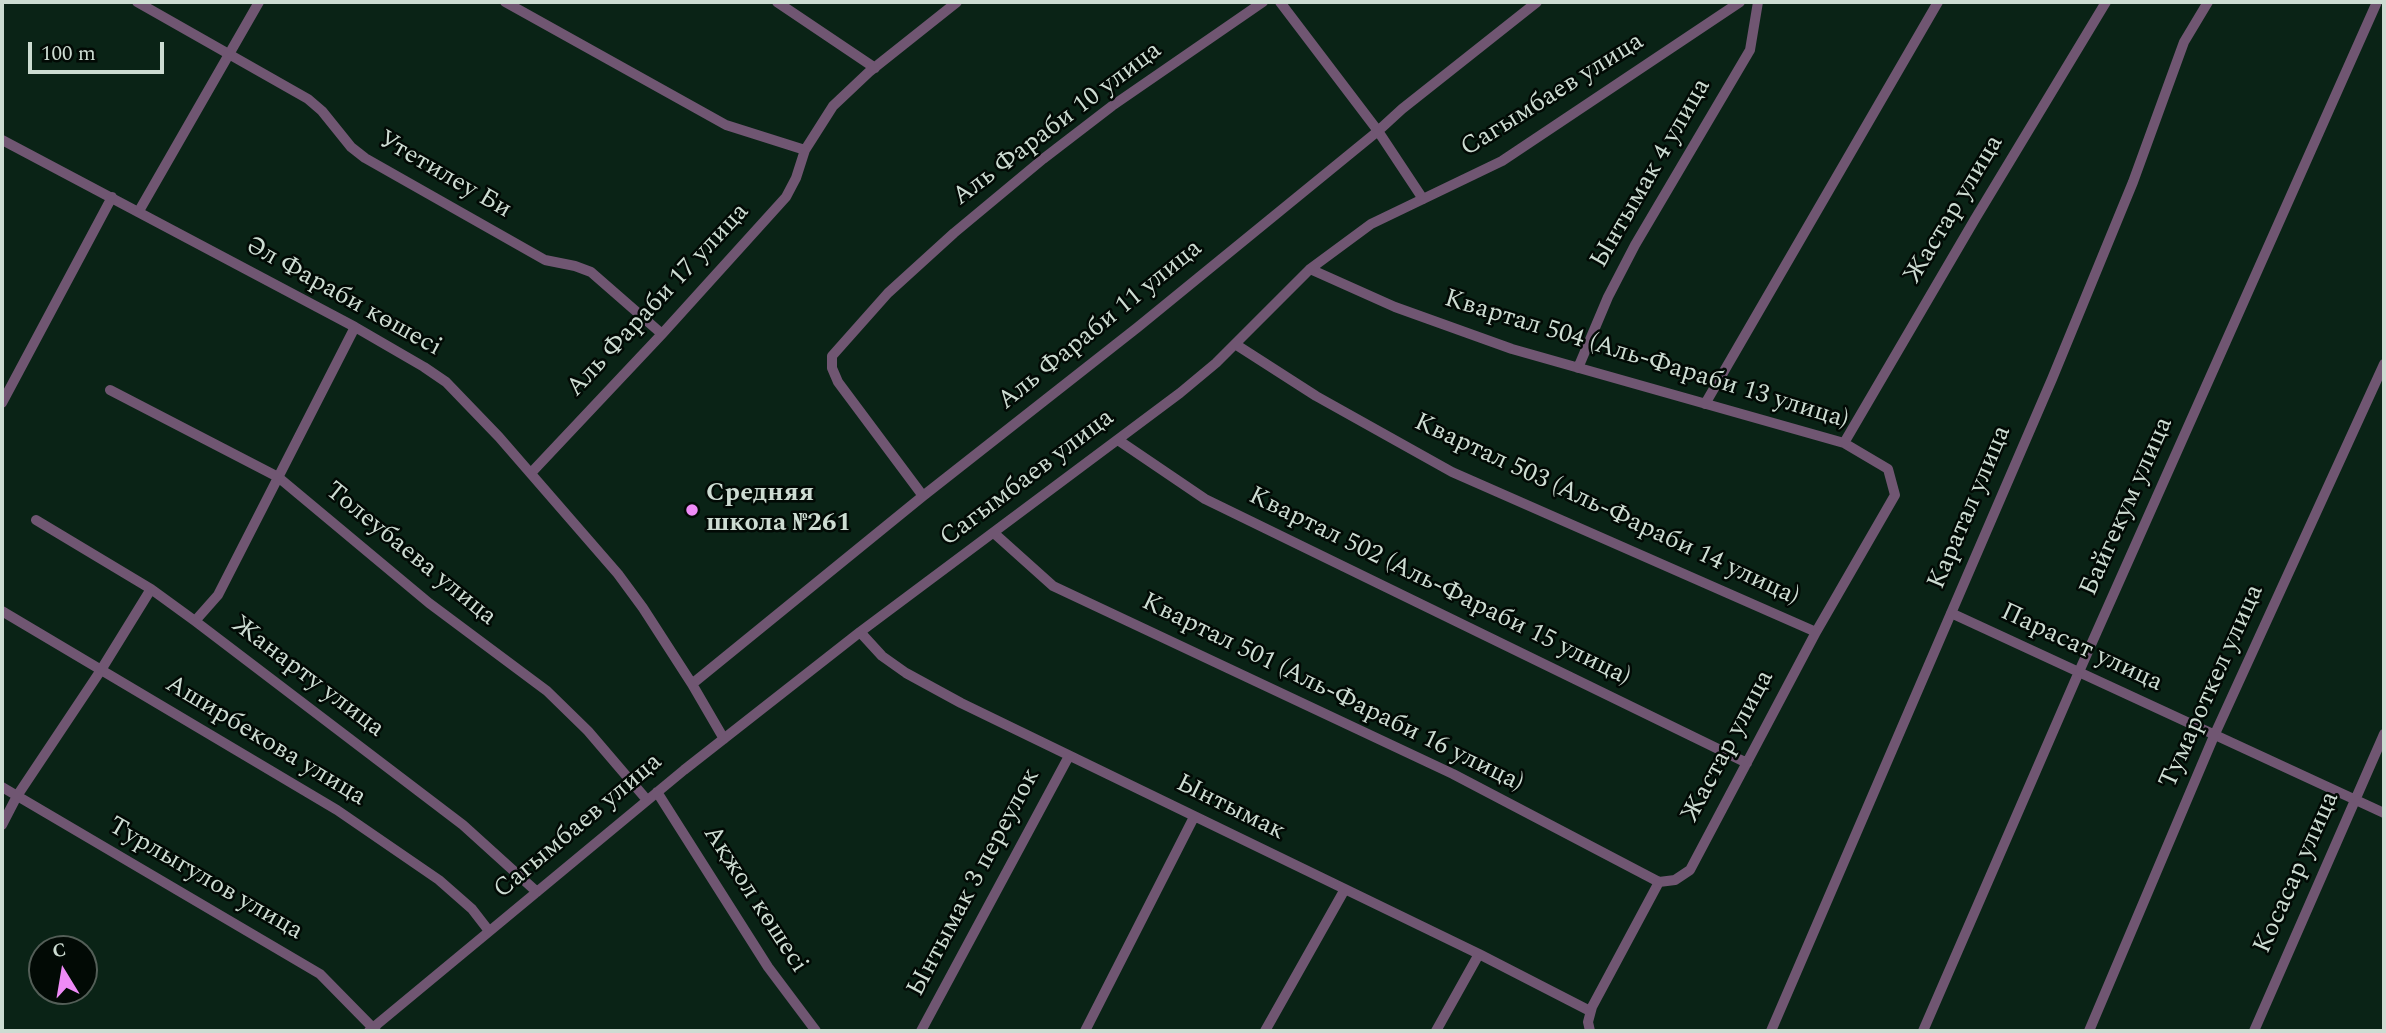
<!DOCTYPE html>
<html>
<head>
<meta charset="utf-8">
<style>
	body { margin:0 }
	#map { position:relative; width:2386px; height:1033px; overflow:hidden; background:#0a2316; font-family:Spectral,serif }
	canvas { display:block }
	.frame { position:absolute; inset:0; border:4px solid #cddcd2; pointer-events:none }
	.north { position:absolute; left:28px; top:935px; width:70px; height:70px; box-sizing:border-box; background:#020a05; border:2px solid #535e57; border-radius:50%; rotate:349deg; font-size:19px; font-weight:700; line-height:28px; text-align:center; color:#cddcd2 }
	.north::after { content:''; display:block; margin:auto; width:24px; height:32px; background:#ef8bf7; clip-path:polygon(50% 0,100% 100%,50% 72%,0 100%) }
	.scale { position:absolute; left:28px; top:42px; width:136px; height:32px; box-sizing:border-box; border:4px solid #cddcd2; border-top:0; padding-left:9px; font-size:21px; line-height:24px; white-space:nowrap; color:#cddcd2; -webkit-text-stroke:5px #020a05; paint-order:stroke }
</style>
</head>
<body>
<div id="map">
<canvas width="2386" height="1033"></canvas>
<div class="frame"></div>
<div class="north">С</div>
<div class="scale">100 m</div>
</div>
<script>
const ctx = document.querySelector('canvas').getContext('2d');
ctx.lineJoin = 'round';
function shape(rows) {
  const path = new Path2D();
  for (const r of rows) {
    path.moveTo(r[0], r[1]);
    for (let i = 2; i < r.length; i += 2) path.lineTo(r[i], r[i + 1]);
  }
  return path;
}
function stroke(path, color, width, dash) {
  ctx.strokeStyle = color;
  ctx.lineWidth = width;
  ctx.lineCap = dash ? 'butt' : 'round';
  ctx.setLineDash(dash || []);
  ctx.stroke(path);
}
function write(font, color, halo, rows, align = 'center') {
  ctx.font = font + ' Spectral,serif';
  ctx.lineWidth = 5;
  ctx.setLineDash([]);
  ctx.textBaseline = 'middle';
  ctx.strokeStyle = halo;
  ctx.fillStyle = color;
  for (const [text, x, y, turn = 0] of rows) {
    ctx.save();
    ctx.translate(x, y);
    ctx.rotate((+turn || 0) * Math.PI / 180);
    ctx.textAlign = isNaN(turn) ? turn : align;
    if (halo) ctx.strokeText(text, 0, 0);
    ctx.fillText(text, 0, 0);
    ctx.restore();
  }
}
stroke(shape([
	[137,2,308,99,322,111,351,147,365,158,545,260,575,266,591,272,662,334],
	[505,2,726,125,805,150,833,106,869,72,957,2],
	[777,2,875,68],
	[1280,2,1378,131,1423,199],
	[2,140,355,327,424,367,446,382,499,437,618,574,643,608,692,684,724,739],
	[139,211,259,2],
	[1310,269,1395,307,1512,349,1844,443,1888,469,1895,495,1816,632,1690,870,1675,880,1659,882,1592,1007,1588,1022,1590,1031],
	[1235,344,1316,396,1452,472,1816,632],
	[1578,368,1608,297,1635,245,1750,50,1758,2],
	[110,390,278,477,429,603,547,691,588,731,647,800],
	[2,403,112,197],
	[1705,404,1938,2],
	[1118,440,1205,499,1747,763],
	[1844,443,1975,219,2106,2],
	[531,473,662,334,786,197,796,178,805,150],
	[923,496,838,382,832,368,832,356,888,293,954,233,1043,159,1112,106,1263,2],
	[36,520,151,589,195,621,463,825,537,892],
	[995,534,1053,586,1453,774,1659,882],
	[2,611,337,810,439,880,472,909,489,931],
	[1951,613,2384,813],
	[195,621,218,595,355,327],
	[860,632,882,656,906,673,961,703,1479,954,1590,1011],
	[692,684,923,496,1138,327,1378,131,1402,109,1537,2],
	[2,787,320,974,376,1031],
	[657,792,768,967,816,1031],
	[2,825,17,796,101,670,151,589],
	[369,1031,684,770,860,632,1180,393,1216,363,1310,269,1371,224,1502,161,1740,2],
	[921,1031,1069,756],
	[1085,1031,1194,817],
	[1265,1031,1345,889],
	[1436,1031,1479,954],
	[1771,1031,2052,379,2133,182,2184,42,2208,2],
	[1923,1031,2078,674,2377,2],
	[2089,1031,2214,736,2384,364],
	[2254,1031,2384,734]
]), '#705672', 10);
for (const [x, y, r, color] of [
	[692,510,7,"#ef8bf7"]
]) {
  const dot = new Path2D();
  dot.arc(x, y, r, 0, 2 * Math.PI);
  ctx.fillStyle = color;
  ctx.fill(dot);
  stroke(dot, '#020a05', 2.5);
}
write('26px', '#cddcd2', '#020a05', [
	["Сагымбаев улица",1553,96,-32],
	["Аль Фараби 10 улица",1058,125,-37],
	["Ынтымак 4 улица",1652,174,-60],
	["Утетилеу Би",444,176,30],
	["Жастар улица",1955,210,-59],
	["Әл Фараби көшесі",343,298,29],
	["Аль Фараби 17 улица",659,301,-47],
	["Аль Фараби 11 улица",1101,326,-39],
	["Квартал 504 (Аль-Фараби 13 улица)",1646,361,17],
	["Сагымбаев улица",1028,479,-37],
	["Байгекум улица",2128,507,-66],
	["Каратал улица",1971,508,-67],
	["Квартал 503 (Аль-Фараби 14 улица)",1606,511,25],
	["Толеубаева улица",410,555,39],
	["Квартал 502 (Аль-Фараби 15 улица)",1439,588,26],
	["Парасат улица",2081,649,25],
	["Жанарту улица",307,678,37],
	["Тумароткел улица",2213,687,-66],
	["Квартал 501 (Аль-Фараби 16 улица)",1332,694,26],
	["Аширбекова улица",265,742,31],
	["Жастар улица",1729,747,-62],
	["Ынтымак",1230,809,26],
	["Сагымбаев улица",579,827,-40],
	["Косасар улица",2298,873,-66],
	["Турлыгулов улица",205,880,30],
	["Ынтымак 3 переулок",975,883,-62],
	["Ақжол көшесі",754,900,57]
]);
write('bold 26px', '#cddcd2', '#020a05', [
	["Средняя",706,495],
	["школа №261",706,525]
], 'left');
</script>
</body>
</html>
